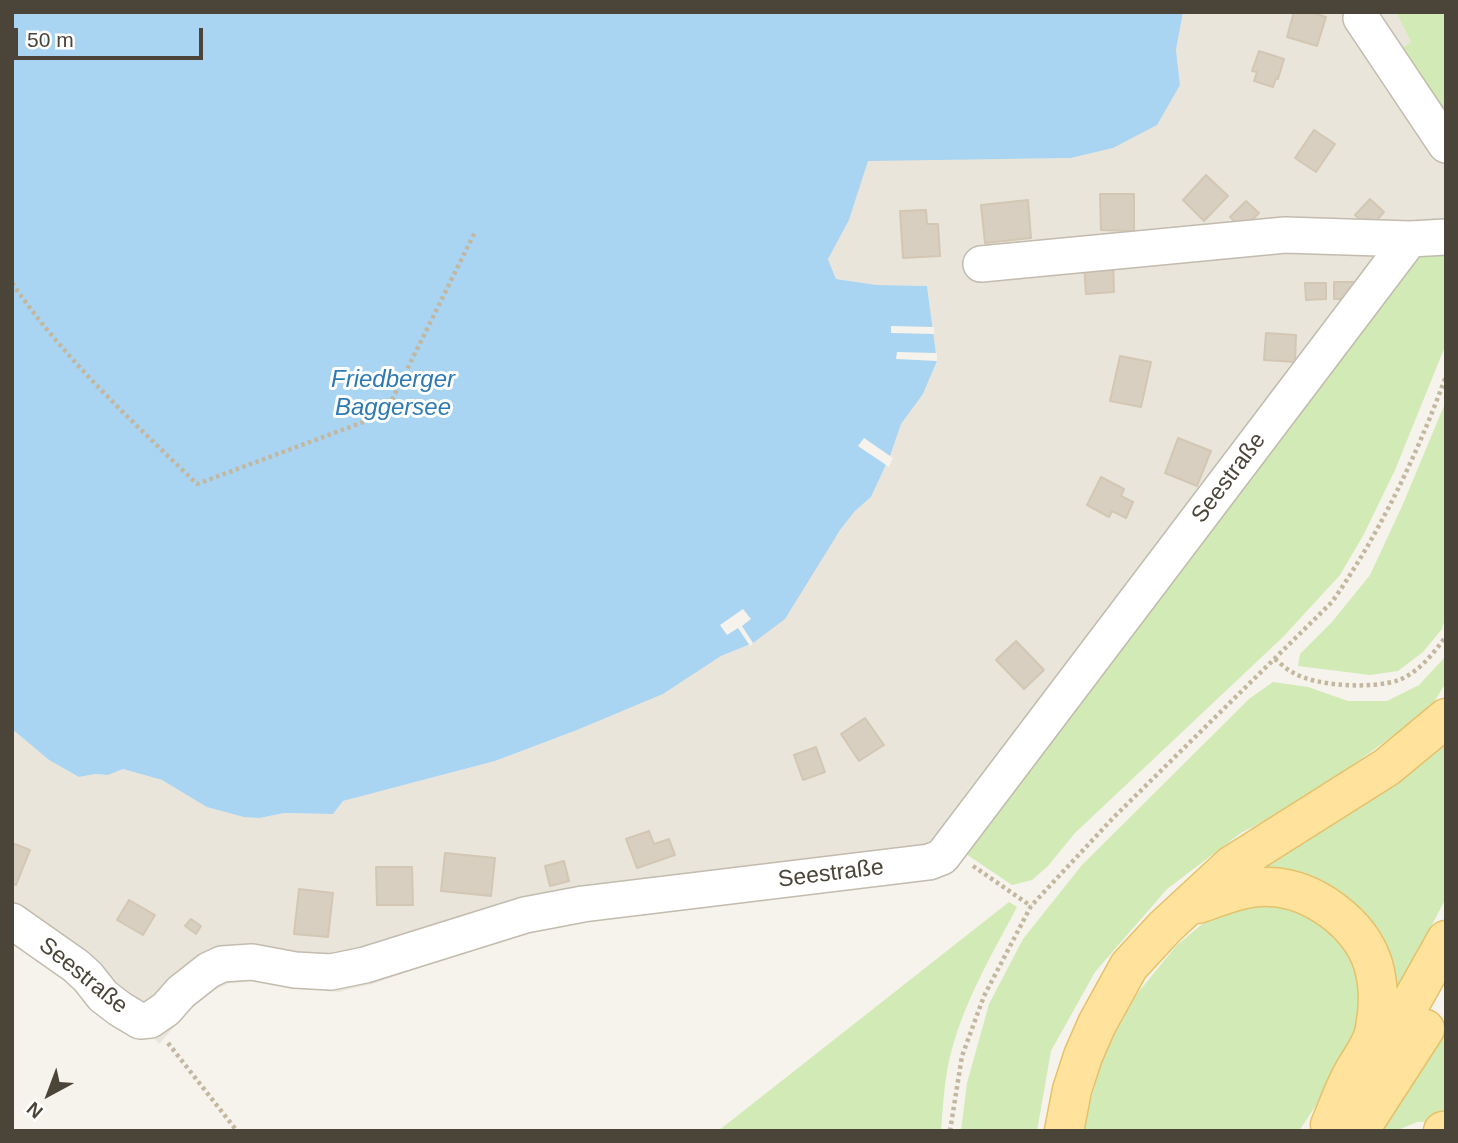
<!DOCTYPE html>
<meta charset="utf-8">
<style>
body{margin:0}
#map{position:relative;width:1458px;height:1143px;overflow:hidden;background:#f6f3ec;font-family:Arial,sans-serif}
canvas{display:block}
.frame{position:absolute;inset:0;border:14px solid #4b4439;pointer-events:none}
.north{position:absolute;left:14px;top:1059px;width:70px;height:70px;-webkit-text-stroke:5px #fff;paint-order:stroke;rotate:221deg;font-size:19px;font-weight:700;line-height:28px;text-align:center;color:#4b4439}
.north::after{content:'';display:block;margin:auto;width:24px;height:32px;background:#4b4439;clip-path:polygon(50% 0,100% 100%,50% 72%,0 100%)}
.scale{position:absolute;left:14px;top:28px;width:189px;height:32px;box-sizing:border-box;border:4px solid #4b4439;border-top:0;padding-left:9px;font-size:21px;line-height:24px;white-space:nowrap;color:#4b4439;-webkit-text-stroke:5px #fff;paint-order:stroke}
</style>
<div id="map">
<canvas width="1458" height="1143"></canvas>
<div class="frame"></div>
<div class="north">N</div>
<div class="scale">50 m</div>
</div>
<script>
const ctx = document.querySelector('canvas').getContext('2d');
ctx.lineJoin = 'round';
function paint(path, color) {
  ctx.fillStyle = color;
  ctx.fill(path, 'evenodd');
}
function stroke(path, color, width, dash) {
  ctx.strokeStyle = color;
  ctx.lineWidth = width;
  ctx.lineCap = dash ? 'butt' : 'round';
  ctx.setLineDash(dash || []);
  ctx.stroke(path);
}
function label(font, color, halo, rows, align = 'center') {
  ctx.font = font + ' Arial,sans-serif';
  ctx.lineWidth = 6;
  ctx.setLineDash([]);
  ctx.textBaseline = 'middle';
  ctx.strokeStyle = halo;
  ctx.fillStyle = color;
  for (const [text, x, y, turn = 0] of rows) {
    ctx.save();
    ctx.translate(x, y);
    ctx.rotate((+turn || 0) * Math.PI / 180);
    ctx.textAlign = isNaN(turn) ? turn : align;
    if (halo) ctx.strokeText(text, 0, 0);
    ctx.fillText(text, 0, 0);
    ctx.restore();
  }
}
paint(new Path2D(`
 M 1183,12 L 1396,12 L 1411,42 L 1396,52 L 1446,130 L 1446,250 L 957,867 L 944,865 L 587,920 L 517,935 L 372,984 L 338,992 L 302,989 L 259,981 L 230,983 L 216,989 L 188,1011 L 159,1044 L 148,1032 L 12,936 L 12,729 L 49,760 L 79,777 L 95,774 L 108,775 L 123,769 L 162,780 L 180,790 L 260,818 L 284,813 L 333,814 L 343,801 L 495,761 L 577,730 L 663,694 L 721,656 L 753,643 L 822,556 L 840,530 L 855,511 L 871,497 L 890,456 L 901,424 L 923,394 L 937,361 L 927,286 L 877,285 L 836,279 L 828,258 L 849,220 L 868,160 L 1071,158 L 1113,148 L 1180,85 L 1176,50 Z`), '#eae5da');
paint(new Path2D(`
 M 1396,12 L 1446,12 L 1446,130 L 1396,52 L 1411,42 Z
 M 1433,250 L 1446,250 L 1446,344 L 1395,470 L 1364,534 L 1340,575 L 1283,637 L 1075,833 L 1048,866 L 1032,880 L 1012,885 L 966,854 L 1414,260 Z
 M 1446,401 L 1446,615 L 1442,629 L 1423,652 L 1398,671 L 1370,675 L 1298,666 L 1300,654 L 1332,622 L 1370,575 L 1403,504 Z
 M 1446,656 L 1446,682 L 1428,713 L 1394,735 L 1306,799 L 1241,833 L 1167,889 L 1095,972 L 1051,1051 L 1037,1131 L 961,1131 L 967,1083 L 989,1004 L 1023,939 L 1082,865 L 1249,699 L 1273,682 L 1308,687 L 1348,701 L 1387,701 L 1419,685 Z
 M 1446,733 L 1446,898 L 1391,1003 L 1367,929 L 1228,878 Z
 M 1009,902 L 1017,907 C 991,956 961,1007 949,1061 C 944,1084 943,1107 941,1131 L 718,1131 Z
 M 1285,903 L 1319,919 L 1349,947 L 1366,995 L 1357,1044 L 1299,1131 L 1082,1131 L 1104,1053 L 1137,994 L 1176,946 L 1220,909 Z
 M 1446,1030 L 1446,1120 L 1417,1122 L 1396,1131 L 1381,1131 Z`), '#d2eab5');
paint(new Path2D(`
 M 12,12 L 1183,12 L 1176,50 L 1180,85 L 1157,125 L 1113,148 L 1071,158 L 868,161 L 849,220 L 828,259 L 836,279 L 877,285 L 927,286 L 937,361 L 923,394 L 901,424 L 890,456 L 871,497 L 855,511 L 840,530 L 785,619 L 753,643 L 721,656 L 663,694 L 577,730 L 495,761 L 343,801 L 333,814 L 284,813 L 260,818 L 244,817 L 207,807 L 162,780 L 123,769 L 108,775 L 95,774 L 79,777 L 49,760 L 12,729 Z`), '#a9d4f2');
paint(new Path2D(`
 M 891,326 L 934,327 L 934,334 L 891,333 Z
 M 897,352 L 937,353 L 937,361 L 896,359 Z
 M 864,438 L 893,458 L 889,467 L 858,446 Z
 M 743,609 L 751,619 L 742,626 L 753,643 L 750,646 L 738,628 L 727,635 L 720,625 Z`), '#f6f3ec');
const building = new Path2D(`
 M 1294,12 L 1310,12 L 1326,17 L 1317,46 L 1287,37 Z
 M 1259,51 L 1284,59 L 1278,79 L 1276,78 L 1273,87 L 1254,81 L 1257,72 L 1252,71 Z
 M 1314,130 L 1335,144 L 1316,172 L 1295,158 Z
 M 1206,175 L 1228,196 L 1204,221 L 1183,200 Z
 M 1100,194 L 1134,194 L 1134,231 L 1101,230 Z
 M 1370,199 L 1384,212 L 1370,228 L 1355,215 Z
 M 1028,200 L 1031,238 L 985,243 L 981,205 Z
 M 1246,201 L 1259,213 L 1243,229 L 1230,217 Z
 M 926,210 L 927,224 L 938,224 L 940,256 L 903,258 L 900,211 Z
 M 1113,262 L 1114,292 L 1086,294 L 1084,264 Z
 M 1334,282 L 1363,282 L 1363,299 L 1334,299 Z
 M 1305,283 L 1326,283 L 1326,299 L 1306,300 Z
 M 1266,333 L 1296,335 L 1295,362 L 1264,360 Z
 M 1120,356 L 1151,362 L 1141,407 L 1110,401 Z
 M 1178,438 L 1211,451 L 1197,486 L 1165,473 Z
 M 1101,477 L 1124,489 L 1121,496 L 1133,502 L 1126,518 L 1112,511 L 1109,517 L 1087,505 Z
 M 1016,641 L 1044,670 L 1024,689 L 996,660 Z
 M 865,718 L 884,745 L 859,761 L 841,734 Z
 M 816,747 L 825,772 L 803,780 L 794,755 Z
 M 649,831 L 654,844 L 669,839 L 675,855 L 637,868 L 626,839 Z
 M 12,843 L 30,850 L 16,885 L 12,883 Z
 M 445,853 L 495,858 L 491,896 L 441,891 Z
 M 564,861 L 569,881 L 550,886 L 545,866 Z
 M 376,867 L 412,867 L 413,905 L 377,905 Z
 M 299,889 L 333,893 L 328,937 L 294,934 Z
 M 129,900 L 155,915 L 143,935 L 117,920 Z
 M 191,919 L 201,926 L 196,934 L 185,926 Z`);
paint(building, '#d8cfc1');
stroke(building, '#d3c7b4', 2);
const minor = new Path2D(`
 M 1361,18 L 1446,145
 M 981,264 L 1285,235 L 1410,239 L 1446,237
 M 12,921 L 76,966 L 88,977 L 103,996 L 120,1009 L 140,1021 L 150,1020 L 166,1009 L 181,992 L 209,970 L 222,964 L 252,962 L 295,970 L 331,972 L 365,965 L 525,915 L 583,904 L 929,862 L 942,857 L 1410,239`);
const major = new Path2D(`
 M 1198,904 C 1221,896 1246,885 1271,887 C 1313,889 1360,923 1373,964 C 1379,984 1379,1007 1375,1028 C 1373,1044 1362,1057 1354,1071 C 1344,1088 1338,1107 1330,1125
 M 1376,1057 L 1405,1013 L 1446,940
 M 1064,1131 L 1072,1090 L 1083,1056 L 1097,1024 L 1129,966 L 1165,927 L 1232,865 L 1387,767 L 1446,718
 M 1359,1131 L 1425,1029
 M 1443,1131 L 1446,1131`);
stroke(minor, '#c2bbae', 38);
stroke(major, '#e6c16a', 41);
stroke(new Path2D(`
 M 12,283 C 64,359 131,420 197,484 L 385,414 L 475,232
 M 1275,659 C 1280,663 1286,669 1292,672 C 1316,687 1373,689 1399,680 C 1419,672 1434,653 1446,636
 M 973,866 L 1031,906
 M 168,1043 L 237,1131
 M 950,1131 L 962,1056 L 984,996 L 1031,906 L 1113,818 L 1332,602 C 1380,533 1417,455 1446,376`), '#c4b79f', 4.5, [3.5, 3.5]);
stroke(minor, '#fff', 35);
stroke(major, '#ffe39c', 38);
label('23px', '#4b4439', '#fff', [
 ["Seestraße",1229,478,-53],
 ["Seestraße",831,874,-7],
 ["Seestraße",83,976,39]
]);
label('italic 24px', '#2e7ab2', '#fff', [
 ["Friedberger",393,380],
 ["Baggersee",393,408]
]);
</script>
